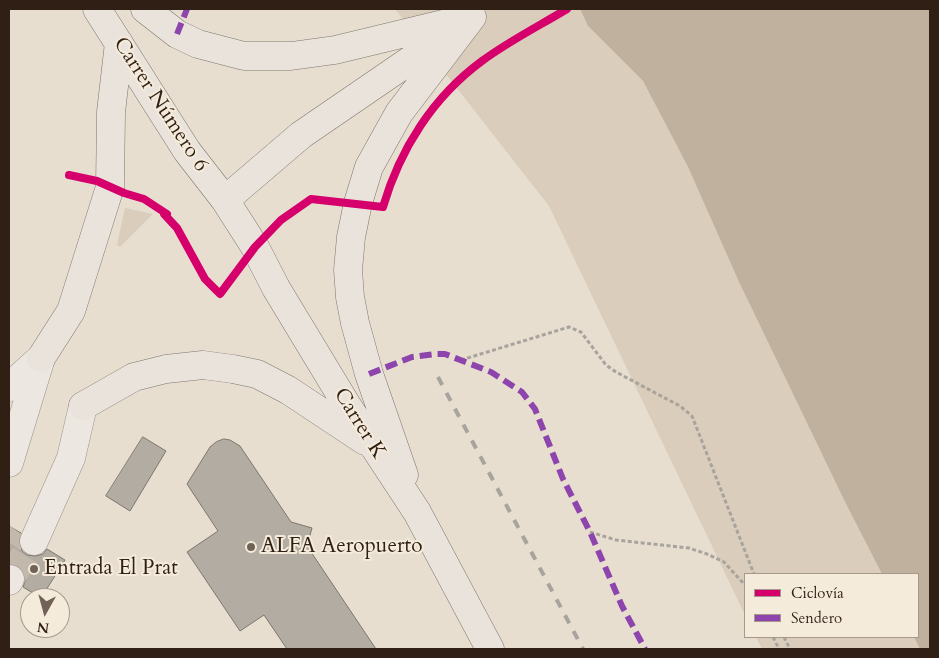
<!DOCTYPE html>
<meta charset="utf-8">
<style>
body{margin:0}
#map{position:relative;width:939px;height:658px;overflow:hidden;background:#e7ded0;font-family:Cardo,serif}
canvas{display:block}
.frame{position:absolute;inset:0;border:10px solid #301f15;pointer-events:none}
.legend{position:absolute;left:744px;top:573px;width:175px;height:65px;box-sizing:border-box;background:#f5ebdb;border:1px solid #a6998c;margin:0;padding:6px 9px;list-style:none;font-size:15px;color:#301f15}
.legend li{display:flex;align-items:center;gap:10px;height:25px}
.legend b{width:25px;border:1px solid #a6998c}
.north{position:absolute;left:20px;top:588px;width:50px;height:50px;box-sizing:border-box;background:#f5ebdb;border:1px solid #a6998c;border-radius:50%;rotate:187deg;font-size:14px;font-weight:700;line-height:20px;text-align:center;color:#301f15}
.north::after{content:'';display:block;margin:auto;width:18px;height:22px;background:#706256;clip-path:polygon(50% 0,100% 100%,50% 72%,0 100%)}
</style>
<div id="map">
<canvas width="939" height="658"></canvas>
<div class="frame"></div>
<ul class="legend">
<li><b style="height:6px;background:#d6006c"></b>Ciclovía</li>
<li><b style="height:6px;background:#8e44ad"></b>Sendero</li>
</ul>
<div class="north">N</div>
</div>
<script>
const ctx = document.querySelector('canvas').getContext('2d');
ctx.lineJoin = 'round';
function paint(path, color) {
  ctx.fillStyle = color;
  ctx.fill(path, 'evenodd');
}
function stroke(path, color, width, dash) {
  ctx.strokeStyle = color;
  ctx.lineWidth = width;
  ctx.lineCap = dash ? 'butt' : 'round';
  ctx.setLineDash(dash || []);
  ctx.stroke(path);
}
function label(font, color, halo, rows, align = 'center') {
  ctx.font = font + ' Cardo,serif';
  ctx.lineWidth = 4;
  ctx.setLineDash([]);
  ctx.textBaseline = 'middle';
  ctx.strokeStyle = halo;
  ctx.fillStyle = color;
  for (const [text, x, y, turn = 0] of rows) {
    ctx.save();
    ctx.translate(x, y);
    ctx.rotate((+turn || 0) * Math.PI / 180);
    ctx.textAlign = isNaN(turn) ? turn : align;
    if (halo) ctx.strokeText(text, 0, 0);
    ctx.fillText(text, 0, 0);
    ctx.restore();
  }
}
paint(new Path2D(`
 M 395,9 L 580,9 L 588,26 L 643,81 L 688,167 L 739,282 L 846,504 L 882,574 L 745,574 L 745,615 L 549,206 Z
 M 125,208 L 153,214 L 120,247 L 117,245 Z
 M 756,637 L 914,637 L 920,649 L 762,649 Z`), '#dacdbb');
paint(new Path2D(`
 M 580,9 L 930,9 L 930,649 L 920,649 L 914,637 L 918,637 L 918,574 L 882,574 L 846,504 L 739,282 L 688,167 L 643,81 L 588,26 Z`), '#c0b19f');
const building = new Path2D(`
 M 143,437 L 166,451 L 130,511 L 106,496 Z
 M 224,439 L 230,440 L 240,446 L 291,522 L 312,528 L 307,546 L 376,649 L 287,649 L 264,615 L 240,631 L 187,552 L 218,531 L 187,484 L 210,447 L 216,442 Z
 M 9,526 L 21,533 L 19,543 L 22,551 L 27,555 L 36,556 L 43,554 L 47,549 L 65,560 L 41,598 L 23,587 L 26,579 L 23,570 L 17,565 L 9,563 Z`);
paint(building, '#b3aca2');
stroke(building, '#7d766e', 1);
stroke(new Path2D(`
 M 9,542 L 17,531
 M 10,579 L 34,541`), '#c2b8ab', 28, [28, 14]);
const minor = new Path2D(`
 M 9,387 L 40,359
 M 9,463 L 41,358
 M 34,541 L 71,458 L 83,406
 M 9,581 L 10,579`);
const major = new Path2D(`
 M 97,9 L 187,151 L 225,200 L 255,247 L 276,288 L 348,407 L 417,512 L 490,649
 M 145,9 L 177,34 L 198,44 L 244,56 L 291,56 L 335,50 L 472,17
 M 225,200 L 301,135 L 450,33
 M 41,358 L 71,311 L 110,187 L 111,112 L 119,43
 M 83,406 L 134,377 L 166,369 L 203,365 L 233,369 L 257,374 L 288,390 L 365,441
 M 404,475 L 369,374 L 355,323 L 350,297 L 348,270 L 351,237 L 358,203 L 369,167 L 399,113 L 472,17`);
stroke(minor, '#979087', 29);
stroke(major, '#7d766e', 29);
stroke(new Path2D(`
 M 281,220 L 311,199 L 328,200
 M 461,360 L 569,327 L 581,332 L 606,365 L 616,372 L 680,406 L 692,416 L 754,574
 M 590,532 L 616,540 L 689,548 L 707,554 L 724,562 L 745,585
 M 773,637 L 779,649
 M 784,637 L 790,649`), '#a9a39d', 3, [4, 2.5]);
stroke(minor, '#ece7e0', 28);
stroke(major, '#e9e3db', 28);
stroke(new Path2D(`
 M 438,377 L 583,649`), '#a9a39d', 4, [9, 9]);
stroke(new Path2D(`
 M 177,34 L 187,9
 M 369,374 L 412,357 L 436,354 L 445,354 L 491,372 L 522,392 L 535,409 L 563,479 L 590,532 L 622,606 L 645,649`), '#8e44ad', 6, [12, 6]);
stroke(new Path2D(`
 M 69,175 L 97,181 L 124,193 L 144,199 L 167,214 L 164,214 L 177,228 L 205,279 L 220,294 L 255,247 L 281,220 L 311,199 L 383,207 C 400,149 433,97 482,61 C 509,41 539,26 567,9`), '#d6006c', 8);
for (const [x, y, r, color] of [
 [251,547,5,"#706256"],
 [34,569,5,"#706256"]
]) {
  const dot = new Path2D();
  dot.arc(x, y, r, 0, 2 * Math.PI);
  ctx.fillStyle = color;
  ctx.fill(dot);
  stroke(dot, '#f5ebdb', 2);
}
label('21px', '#301f15', '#f5ebdb', [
 ["Carrer Número 6",160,105,57],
 ["Carrer K",359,424,58]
]);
label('21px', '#301f15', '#f5ebdb', [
 ["ALFA Aeropuerto",261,547],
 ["Entrada El Prat",44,569]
], 'left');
</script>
